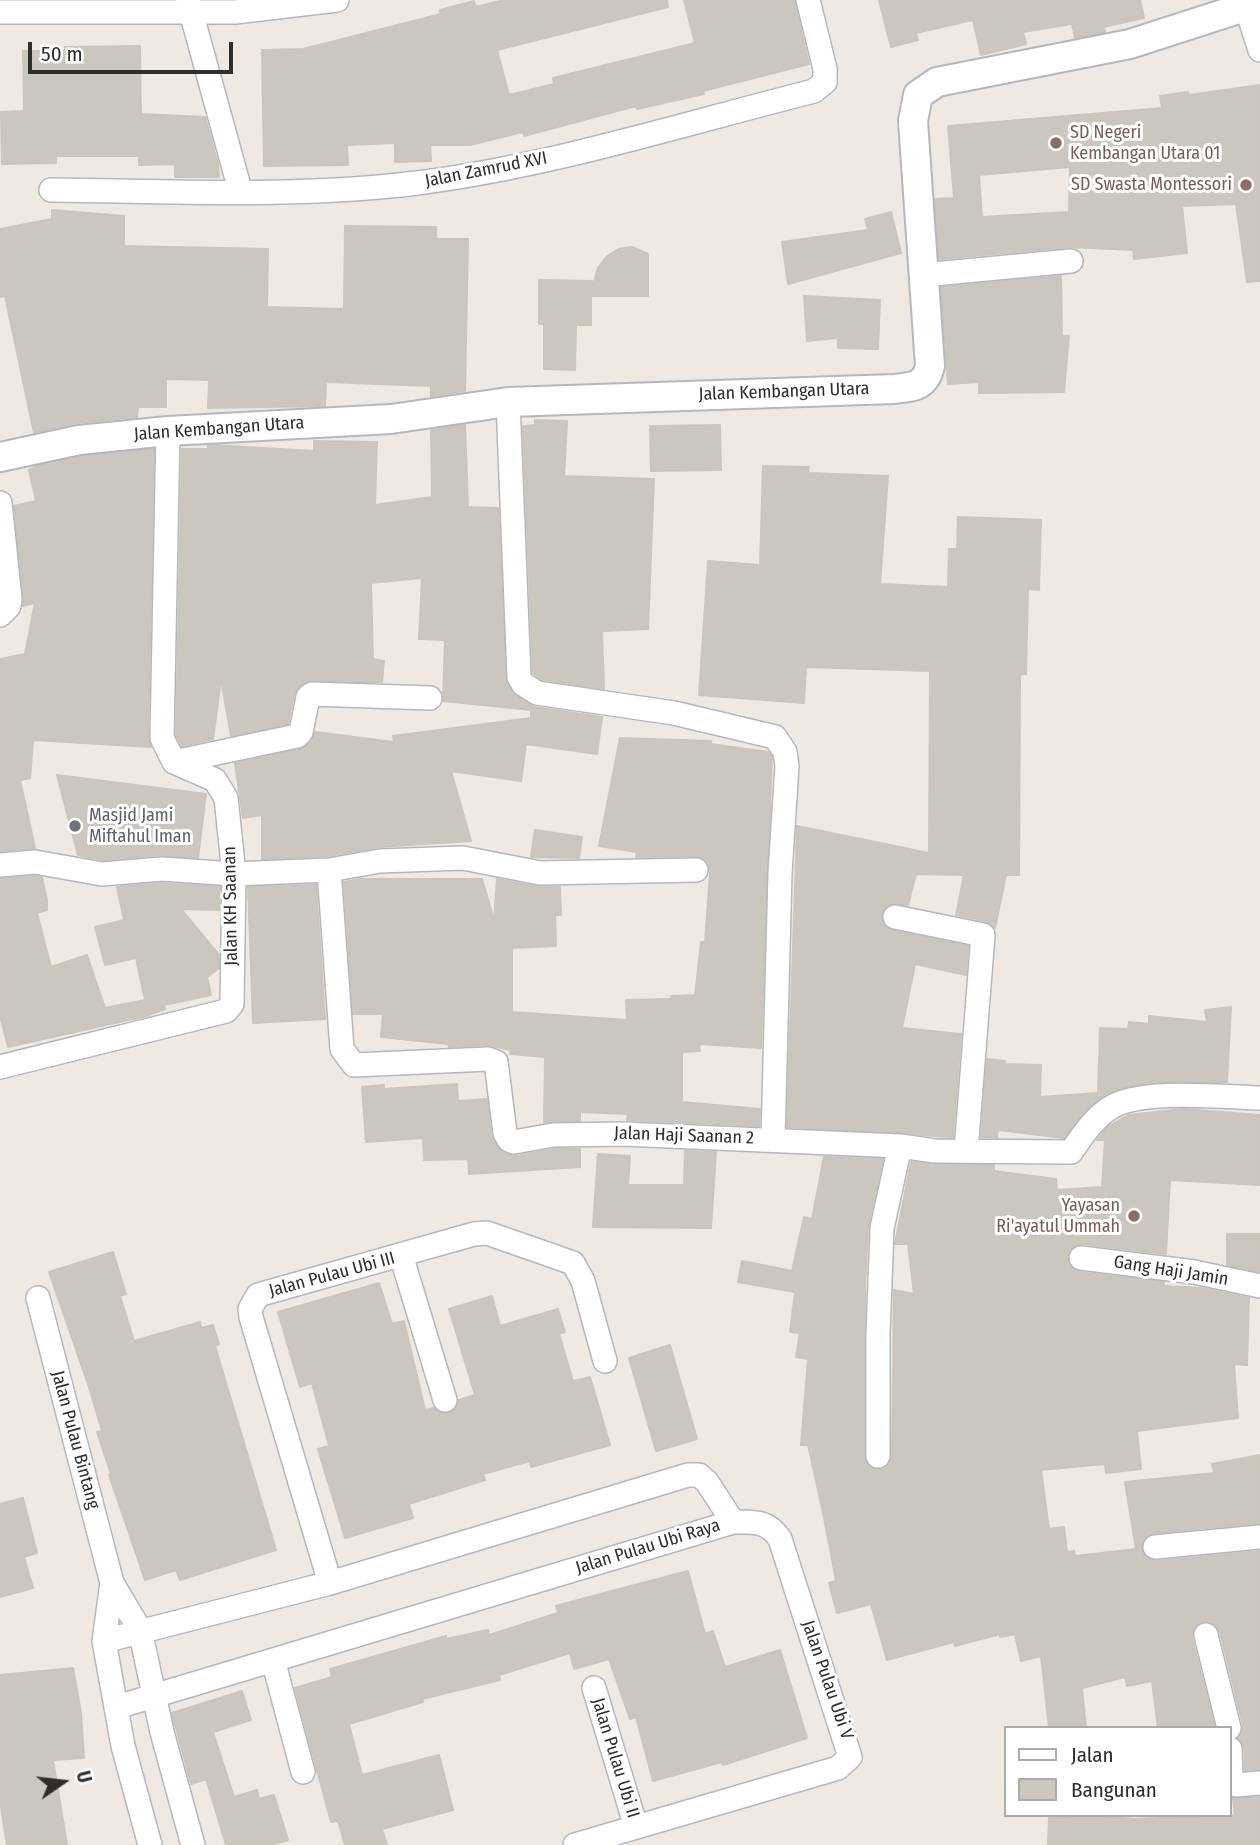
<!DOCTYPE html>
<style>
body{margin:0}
#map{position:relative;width:1260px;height:1845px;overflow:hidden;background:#efe9e1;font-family:"Fira Sans Condensed",sans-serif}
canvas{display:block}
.legend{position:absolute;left:1004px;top:1726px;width:228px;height:91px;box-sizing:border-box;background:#fff;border:2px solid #ababab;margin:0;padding:9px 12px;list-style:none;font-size:21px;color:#2e2e2e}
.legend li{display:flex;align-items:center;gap:14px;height:35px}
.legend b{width:35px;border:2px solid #ababab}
.north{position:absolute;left:28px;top:1747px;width:70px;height:70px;-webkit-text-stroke:5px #fff;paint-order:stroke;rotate:76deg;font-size:19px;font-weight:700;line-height:28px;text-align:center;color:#2e2e2e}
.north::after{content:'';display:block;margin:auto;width:24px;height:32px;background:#2e2e2e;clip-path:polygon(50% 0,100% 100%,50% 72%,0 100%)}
.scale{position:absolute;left:28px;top:42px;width:205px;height:32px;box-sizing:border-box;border:4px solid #2e2e2e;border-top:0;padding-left:9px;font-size:21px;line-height:24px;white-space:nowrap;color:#2e2e2e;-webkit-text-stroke:5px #fff;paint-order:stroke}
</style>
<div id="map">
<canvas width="1260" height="1845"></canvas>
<ul class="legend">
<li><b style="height:9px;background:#fff"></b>Jalan</li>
<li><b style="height:19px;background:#cbc7bf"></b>Bangunan</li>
</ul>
<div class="north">U</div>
<div class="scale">50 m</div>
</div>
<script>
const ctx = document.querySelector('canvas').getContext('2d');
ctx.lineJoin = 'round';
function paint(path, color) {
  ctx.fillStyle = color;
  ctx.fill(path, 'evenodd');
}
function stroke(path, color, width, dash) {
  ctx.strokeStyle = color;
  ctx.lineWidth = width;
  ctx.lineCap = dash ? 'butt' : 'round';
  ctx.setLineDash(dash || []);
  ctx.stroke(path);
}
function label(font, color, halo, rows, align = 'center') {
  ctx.font = font + ' "Fira Sans Condensed",sans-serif';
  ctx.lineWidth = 6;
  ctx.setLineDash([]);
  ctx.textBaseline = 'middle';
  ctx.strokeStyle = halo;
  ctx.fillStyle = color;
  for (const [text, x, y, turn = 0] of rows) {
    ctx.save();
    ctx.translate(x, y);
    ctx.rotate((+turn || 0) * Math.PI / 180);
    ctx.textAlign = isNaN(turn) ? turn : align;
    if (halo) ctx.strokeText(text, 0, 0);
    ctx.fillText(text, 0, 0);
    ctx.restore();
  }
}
const building = new Path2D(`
 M 504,0 L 667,0 L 668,7 L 497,50 L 509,95 L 554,84 L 553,78 L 695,43 L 684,0 L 794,0 L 809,64 L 703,91 L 704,94 L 637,109 L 636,106 L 524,136 L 523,132 L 470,145 L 430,145 L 431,161 L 395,162 L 395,143 L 347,145 L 348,165 L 264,166 L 262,50 L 303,49 L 441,14 L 440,10 L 474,1 L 476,7 Z
 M 879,0 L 1140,0 L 1144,18 L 1104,27 L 1105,32 L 1075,38 L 1072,24 L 1023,32 L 1026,44 L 981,55 L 973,20 L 916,33 L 918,40 L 891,47 Z
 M 140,46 L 141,114 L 205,117 L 218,164 L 219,177 L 175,177 L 175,164 L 139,165 L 139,156 L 56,156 L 56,163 L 2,164 L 1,112 L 24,111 L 23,51 L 65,51 L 65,47 Z
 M 1260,85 L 1260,281 L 1247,282 L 1236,204 L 1182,206 L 1187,253 L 1134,259 L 1133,250 L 1070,247 L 939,259 L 935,199 L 954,198 L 948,126 L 1162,108 L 1160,96 L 1188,92 L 1189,95 ZM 1070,167 L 1069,212 L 982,217 L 979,175 Z
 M 52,210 L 124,216 L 124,246 L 268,249 L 267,307 L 344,309 L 345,226 L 436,227 L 436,239 L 468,239 L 465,391 L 431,396 L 431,386 L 326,382 L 325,406 L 208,408 L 209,380 L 166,379 L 166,407 L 138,407 L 137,417 L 77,423 L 34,433 L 5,296 L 0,297 L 0,229 L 52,219 Z
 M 891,212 L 901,253 L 788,284 L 782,242 L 868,230 L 865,219 Z
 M 632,247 L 648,254 L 648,296 L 591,296 L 591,325 L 576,325 L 575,370 L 544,369 L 544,324 L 539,324 L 539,280 L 592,281 L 591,292 L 598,268 L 606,257 L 618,249 Z
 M 1061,276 L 1062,336 L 1069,336 L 1064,392 L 979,393 L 979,382 L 948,384 L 941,287 Z
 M 804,296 L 880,300 L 878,349 L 838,348 L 838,338 L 807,341 Z
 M 535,420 L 567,421 L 564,476 L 654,479 L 648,629 L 602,631 L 604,689 L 542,680 L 533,673 L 523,426 L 535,425 Z
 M 465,425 L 468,507 L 498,508 L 507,683 L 515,695 L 534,707 L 602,717 L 597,754 L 526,744 L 521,781 L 451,771 L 471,841 L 379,847 L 327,856 L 262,859 L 262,815 L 243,818 L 235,763 L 301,749 L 311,742 L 315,732 L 394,742 L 393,736 L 531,718 L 531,710 L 443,701 L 445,640 L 419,639 L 422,578 L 371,583 L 373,659 L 384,661 L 382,682 L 304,682 L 294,694 L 288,724 L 231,736 L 221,679 L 213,739 L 182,746 L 176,735 L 182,449 L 208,449 L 208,445 L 212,445 L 314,451 L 314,441 L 377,442 L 375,505 L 432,497 L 431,430 Z
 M 720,425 L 721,470 L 651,471 L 650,426 Z
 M 154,449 L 148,738 L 151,747 L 33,740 L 30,778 L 20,780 L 35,848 L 0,851 L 0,659 L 25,654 L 35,603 L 23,606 L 14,506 L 36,501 L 29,470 L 40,465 L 82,456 Z
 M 763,466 L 809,467 L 808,473 L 888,476 L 880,584 L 948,587 L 949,549 L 957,549 L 958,517 L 1041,520 L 1039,590 L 1028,589 L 1026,674 L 1020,674 L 1019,875 L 1006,875 L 995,928 L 986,921 L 956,915 L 964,875 L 916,874 L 908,905 L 890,904 L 881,915 L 885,927 L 892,930 L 968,946 L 966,975 L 915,964 L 902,1028 L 961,1034 L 953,1137 L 787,1127 L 797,826 L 929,853 L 930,671 L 806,667 L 804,703 L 699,695 L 708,561 L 760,565 Z
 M 620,738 L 711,741 L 711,744 L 768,752 L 772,757 L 761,1048 L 699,1044 L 700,1051 L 682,1052 L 682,1102 L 760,1109 L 759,1126 L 627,1120 L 628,1114 L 580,1112 L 580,1121 L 544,1122 L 545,1057 L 510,1054 L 511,1050 L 488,1045 L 449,1047 L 448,1044 L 381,1037 L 383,1014 L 353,1014 L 344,882 L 361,879 L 482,879 L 494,920 L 497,879 L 538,887 L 560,887 L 561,915 L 555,915 L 556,946 L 512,948 L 512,1012 L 627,1020 L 626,1000 L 671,999 L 671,996 L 695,995 L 701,942 L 705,942 L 710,873 L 708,862 L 696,856 L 636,857 L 637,852 L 599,846 Z
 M 57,775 L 206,794 L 198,858 L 161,855 L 103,860 L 78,855 Z
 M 535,830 L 582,837 L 579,858 L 531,857 Z
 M 34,876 L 42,877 L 47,901 L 47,910 L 37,913 L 51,967 L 87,955 L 105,1008 L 145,1000 L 136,958 L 105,965 L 95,927 L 124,920 L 117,887 L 162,883 L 220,887 L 219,910 L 181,909 L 219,955 L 219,968 L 207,977 L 211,995 L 164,1005 L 165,1009 L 146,1016 L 8,1047 L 0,1015 L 0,879 Z
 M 316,885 L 325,1019 L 253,1023 L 248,887 Z
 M 1231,1007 L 1227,1082 L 1160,1082 L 1120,1088 L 1089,1107 L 1064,1138 L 998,1130 L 997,1137 L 981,1137 L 987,1059 L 1005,1061 L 1004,1064 L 1041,1065 L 1040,1097 L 1098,1093 L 1100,1028 L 1128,1029 L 1129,1022 L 1149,1024 L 1149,1016 L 1207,1022 L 1205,1010 Z
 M 457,1084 L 458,1101 L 487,1099 L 491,1135 L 503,1153 L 516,1156 L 554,1149 L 580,1149 L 580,1167 L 469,1174 L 468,1159 L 424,1160 L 423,1138 L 366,1142 L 362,1087 L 384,1085 L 384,1089 Z
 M 1183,1109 L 1260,1115 L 1260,1185 L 1170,1180 L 1166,1254 L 1082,1244 L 1069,1250 L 1068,1263 L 1079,1272 L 1164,1282 L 1164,1286 L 1201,1288 L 1249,1298 L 1247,1365 L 1234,1364 L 1238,1418 L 1137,1431 L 1141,1469 L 1106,1473 L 1105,1464 L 1041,1470 L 1049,1529 L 1064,1527 L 1067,1552 L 1074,1551 L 1075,1556 L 1136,1549 L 1125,1482 L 1214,1473 L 1212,1464 L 1260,1455 L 1260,1523 L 1154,1533 L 1146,1536 L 1141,1548 L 1144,1556 L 1156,1561 L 1260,1551 L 1260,1769 L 1245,1770 L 1244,1748 L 1238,1738 L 1243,1725 L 1220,1632 L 1209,1621 L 1197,1625 L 1192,1638 L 1215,1728 L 1158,1728 L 1152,1681 L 1127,1686 L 1125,1677 L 1082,1688 L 1086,1728 L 1049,1728 L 1041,1656 L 1021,1661 L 1015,1634 L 1000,1637 L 1000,1634 L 955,1646 L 954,1642 L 887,1660 L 871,1604 L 837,1613 L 829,1583 L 836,1581 L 824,1517 L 808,1445 L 801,1445 L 808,1359 L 796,1357 L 800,1333 L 790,1332 L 795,1292 L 738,1282 L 742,1261 L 792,1271 L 804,1217 L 812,1219 L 824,1157 L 883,1159 L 868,1227 L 865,1285 L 864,1456 L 870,1468 L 884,1468 L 892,1456 L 894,1290 L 914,1294 L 908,1244 L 895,1244 L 911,1162 L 994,1165 L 994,1171 L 1056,1179 L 1057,1190 L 1102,1187 L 1105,1140 L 1097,1140 L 1108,1127 L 1128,1115 Z
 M 685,1151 L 716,1152 L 711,1228 L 593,1227 L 598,1154 L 630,1156 L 628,1185 L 684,1185 Z
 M 1227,1234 L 1260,1234 L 1260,1272 L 1227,1265 Z
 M 113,1252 L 126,1294 L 120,1296 L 134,1341 L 200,1322 L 201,1328 L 213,1325 L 219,1344 L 215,1346 L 276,1550 L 180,1580 L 176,1570 L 145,1580 L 109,1475 L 111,1474 L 97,1432 L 102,1431 L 89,1387 L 49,1272 Z
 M 379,1283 L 392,1324 L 404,1321 L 425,1410 L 434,1408 L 443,1414 L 455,1410 L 459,1400 L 475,1395 L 449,1309 L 492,1296 L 500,1326 L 558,1309 L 565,1332 L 559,1334 L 573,1381 L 590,1377 L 610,1445 L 531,1467 L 530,1461 L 483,1474 L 485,1480 L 409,1504 L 413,1518 L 345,1538 L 318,1449 L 329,1446 L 312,1383 L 300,1387 L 278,1312 Z
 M 670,1345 L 697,1439 L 656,1451 L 629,1358 Z
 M 23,1498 L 37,1553 L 24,1557 L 33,1588 L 0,1597 L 0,1504 Z
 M 688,1571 L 705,1634 L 713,1631 L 725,1667 L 780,1650 L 807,1738 L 723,1765 L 722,1762 L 653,1781 L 636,1717 L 630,1719 L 609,1659 L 574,1669 L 570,1653 L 499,1675 L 500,1680 L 422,1699 L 423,1702 L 349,1724 L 362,1775 L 439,1755 L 453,1810 L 382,1829 L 387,1845 L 345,1845 L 338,1821 L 331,1822 L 295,1688 L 332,1677 L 330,1669 L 446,1636 L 446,1639 L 488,1630 L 489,1635 L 558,1613 L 556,1606 L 574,1601 Z
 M 73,1668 L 81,1713 L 84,1758 L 53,1760 L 67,1845 L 7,1845 L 0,1801 L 0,1675 Z
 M 242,1691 L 251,1720 L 213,1732 L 234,1797 L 257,1790 L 259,1799 L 274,1795 L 288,1840 L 271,1845 L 226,1845 L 206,1779 L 191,1784 L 172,1713 Z
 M 1260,1797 L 1260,1845 L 1048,1845 L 1049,1818 L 1091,1815 L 1134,1819 L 1235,1815 L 1233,1798 Z`);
paint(building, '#cbc7bf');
stroke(building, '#cbc5ba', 2);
const minor = new Path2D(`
 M 188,1 L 240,190
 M 1246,7 L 1260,50
 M 0,12 L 235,12 L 337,0
 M 51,190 C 172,191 296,198 417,183 C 551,166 683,124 814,91 L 825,82 L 825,69 L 808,0
 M 923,275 L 1071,261
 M 508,402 L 519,677 L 523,684 L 537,693 L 674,713 L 775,737 L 785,752 L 787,766 L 780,873 L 773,1139
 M 0,503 L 10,599 L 9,606 L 0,615
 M 174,762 L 297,736 L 301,732 L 308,697 L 312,694 L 430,698
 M 0,865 L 35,862 L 102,874 L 162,869 L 234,874 L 329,870 L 380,861 L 463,858 L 540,873 L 696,870
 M 329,870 L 342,1049 L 354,1065 L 488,1059 L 496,1062 L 505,1133 L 509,1140 L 514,1142 L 553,1135 L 623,1134 L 900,1146 L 935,1151 L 1071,1152 C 1083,1135 1093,1119 1110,1108 C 1139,1088 1225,1097 1260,1098
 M 895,917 L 983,935 L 966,1151
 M 0,1067 L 226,1011 L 232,1004 L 234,874 L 226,798 L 215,780 L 174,762 L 162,738 L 168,431
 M 401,1255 L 445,1400
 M 1081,1258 L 1194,1272 L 1260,1286
 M 38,1298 L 112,1583 L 140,1630 L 162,1732 L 193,1845
 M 878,1456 L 878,1335 L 882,1228 L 900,1146
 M 1155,1547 L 1260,1537
 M 112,1583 L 104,1641 L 123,1746 L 150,1845
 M 330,1583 L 251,1317 L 250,1309 L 258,1295 L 474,1234 L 487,1233 L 573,1263 L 583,1281 L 605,1361
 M 1206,1635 L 1229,1728
 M 104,1641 L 330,1583 L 688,1475 L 699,1475 L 707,1482 L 733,1522
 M 273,1660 L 303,1772
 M 594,1688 L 636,1827
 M 117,1707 L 733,1522 C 754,1522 767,1520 780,1539 L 850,1757 L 838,1768 L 575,1845
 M 1230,1749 L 1231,1777 L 1237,1785 L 1260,1783`);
const tertiary = new Path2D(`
 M 0,457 L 79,440 L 168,431 L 391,419 L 508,402 L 894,389 C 913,387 925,387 930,366 L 913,121 L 918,95 L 937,82 L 1130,44 L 1260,2`);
stroke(minor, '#b4b7c1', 26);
stroke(tertiary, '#b4b7c1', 32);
stroke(minor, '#fff', 23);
stroke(tertiary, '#fff', 28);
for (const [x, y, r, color] of [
 [1056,143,7,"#8d6e63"],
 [1246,185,7,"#8d6e63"],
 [75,826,7,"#6b7280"],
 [1134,1216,7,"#8d6e63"]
]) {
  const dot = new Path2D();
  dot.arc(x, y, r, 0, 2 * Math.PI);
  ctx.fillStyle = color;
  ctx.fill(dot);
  stroke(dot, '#fff', 2.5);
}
label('18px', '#785e54', '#fff', [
 ["SD Negeri",1070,133,"left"],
 ["Kembangan Utara 01",1070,154,"left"],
 ["SD Swasta Montessori",1232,185],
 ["Yayasan",1120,1206],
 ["Ri'ayatul Ummah",1120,1227]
], 'right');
label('18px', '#2e2e2e', '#fff', [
 ["Jalan Zamrud XVI",486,170,-11],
 ["Jalan Kembangan Utara",784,392,-2],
 ["Jalan Kembangan Utara",219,429,-4],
 ["Jalan KH Saanan",231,906,-91],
 ["Jalan Haji Saanan 2",684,1136,2],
 ["Gang Haji Jamin",1171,1271,9],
 ["Jalan Pulau Ubi III",332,1275,-15],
 ["Jalan Pulau Bintang",75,1440,75],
 ["Jalan Pulau Ubi Raya",648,1547,-17],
 ["Jalan Pulau Ubi V",827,1680,71],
 ["Jalan Pulau Ubi II",615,1758,73]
]);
label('18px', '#5b616d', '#fff', [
 ["Masjid Jami",89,816],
 ["Miftahul Iman",89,837]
], 'left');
</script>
